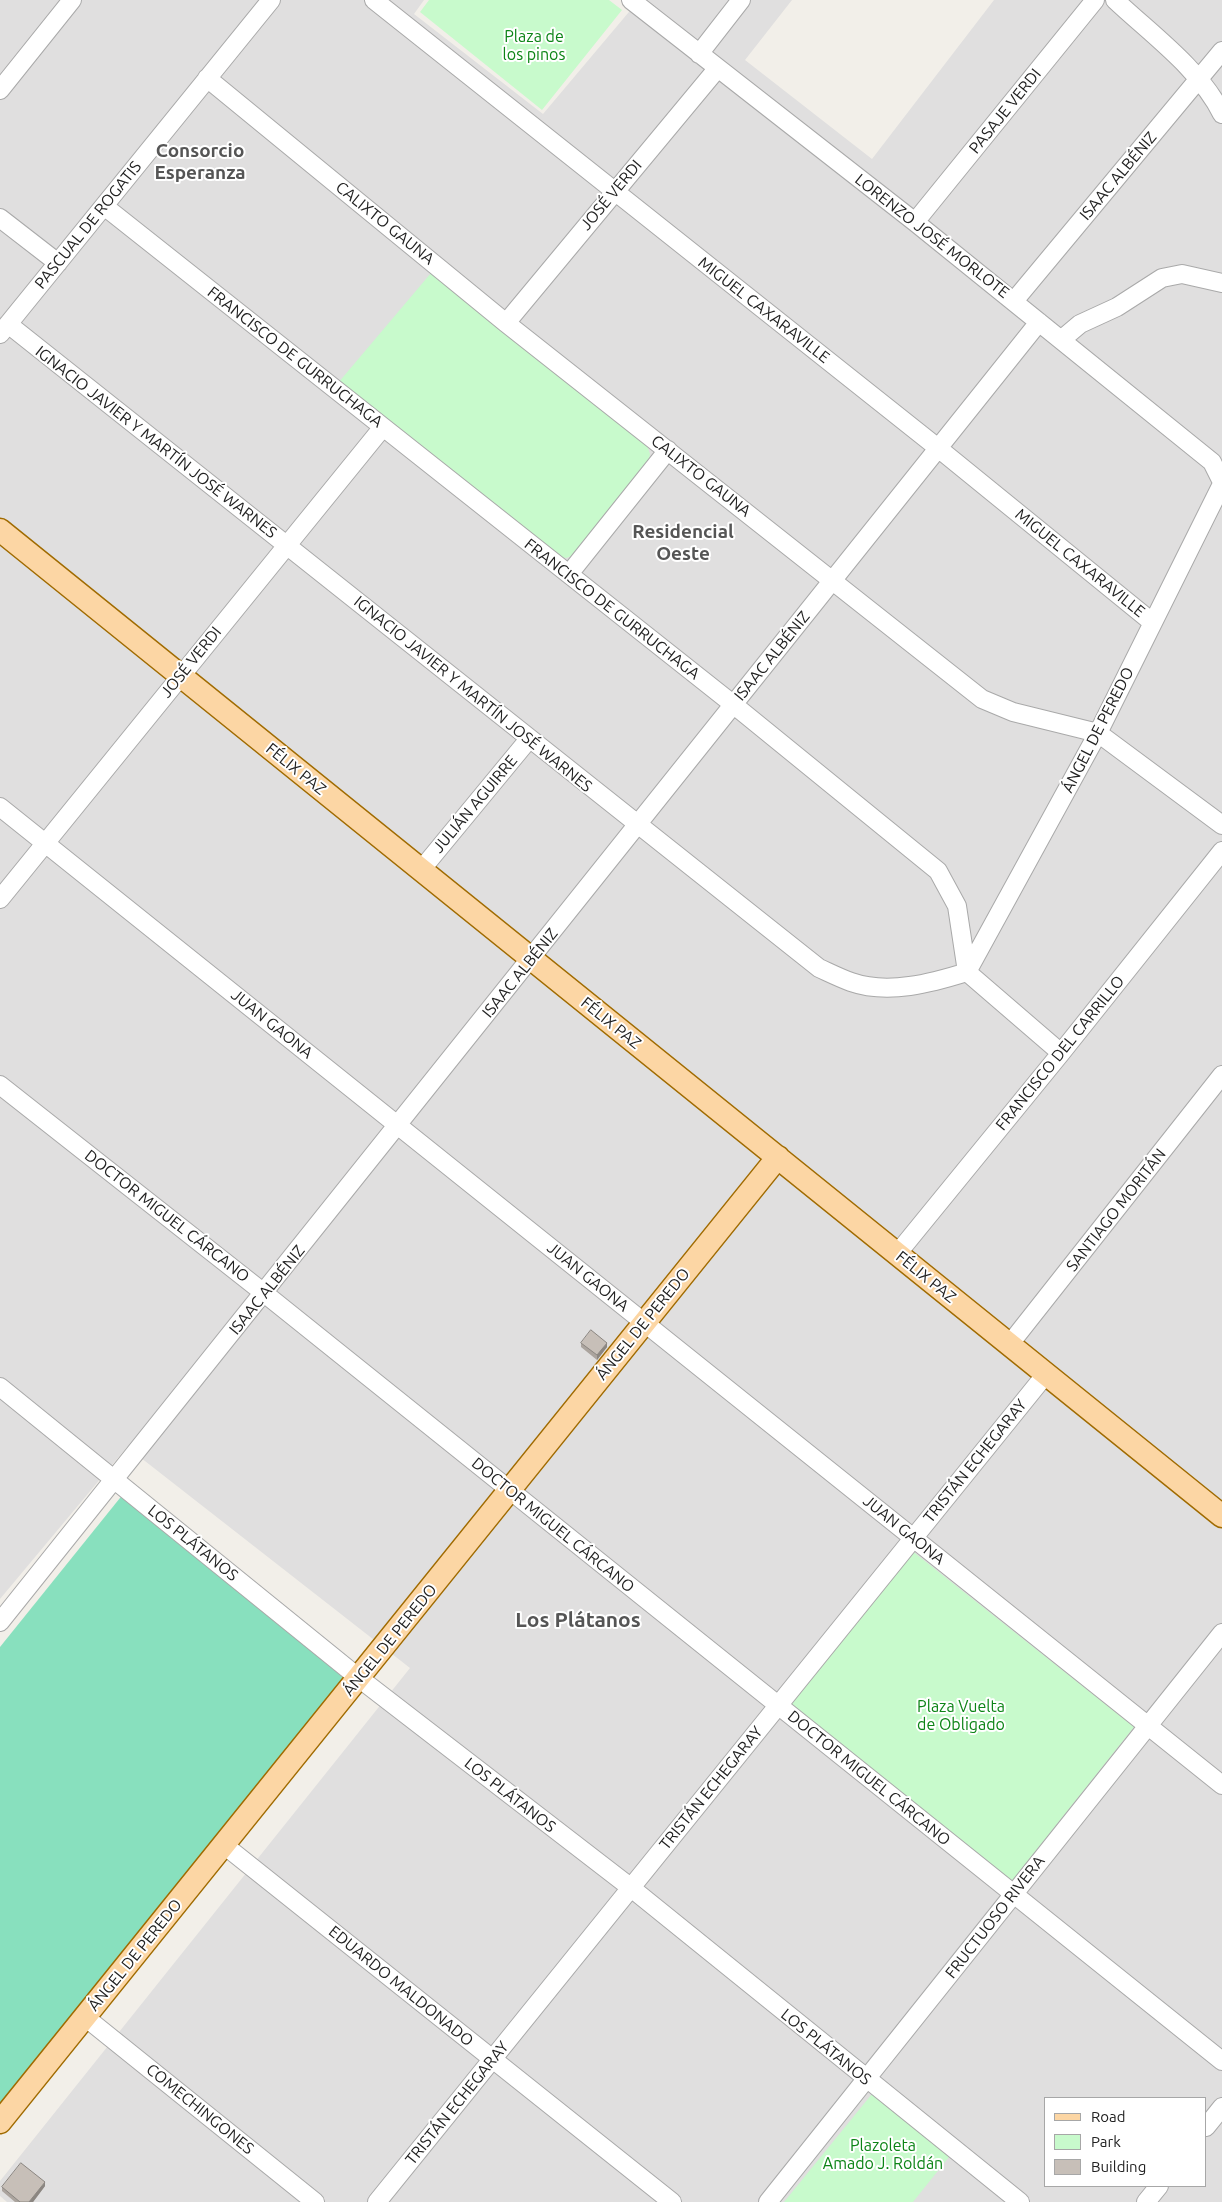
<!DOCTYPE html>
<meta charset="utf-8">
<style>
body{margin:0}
#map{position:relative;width:1222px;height:2202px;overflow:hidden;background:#f2efe9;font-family:Ubuntu,sans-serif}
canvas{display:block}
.legend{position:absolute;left:1044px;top:2097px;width:162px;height:90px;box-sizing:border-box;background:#fff;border:1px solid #a7a7a7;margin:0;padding:6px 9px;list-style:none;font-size:15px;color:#222}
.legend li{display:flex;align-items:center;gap:10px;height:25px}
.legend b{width:25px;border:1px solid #a7a7a7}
</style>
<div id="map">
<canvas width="1222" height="2202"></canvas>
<ul class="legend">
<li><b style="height:6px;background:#fcd6a4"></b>Road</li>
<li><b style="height:14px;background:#c8facc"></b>Park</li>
<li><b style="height:14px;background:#c7bfb8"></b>Building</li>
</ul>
</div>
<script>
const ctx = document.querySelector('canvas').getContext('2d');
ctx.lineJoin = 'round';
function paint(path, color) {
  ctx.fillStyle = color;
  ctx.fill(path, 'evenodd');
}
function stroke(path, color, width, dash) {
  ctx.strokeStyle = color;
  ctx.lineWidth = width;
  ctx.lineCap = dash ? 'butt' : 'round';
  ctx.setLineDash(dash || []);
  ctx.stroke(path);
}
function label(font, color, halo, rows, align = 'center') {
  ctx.font = font + ' Ubuntu,sans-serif';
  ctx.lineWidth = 4;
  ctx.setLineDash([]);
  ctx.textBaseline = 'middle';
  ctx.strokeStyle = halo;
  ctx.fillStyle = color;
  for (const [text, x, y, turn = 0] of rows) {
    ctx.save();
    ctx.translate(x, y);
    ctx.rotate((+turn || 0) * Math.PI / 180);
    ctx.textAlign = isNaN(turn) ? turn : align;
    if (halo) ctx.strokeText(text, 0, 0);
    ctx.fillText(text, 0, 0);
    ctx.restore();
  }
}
paint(new Path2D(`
 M 0,0 L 424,0 L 414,14 L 543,114 L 639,0 L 792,0 L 745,60 L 872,159 L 994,0 L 1222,0 L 1222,2202 L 7,2202 L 0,2196 L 0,2181 L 410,1668 L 127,1447 L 0,1599 ZM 1046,2098 L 1206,2098 L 1206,2186 L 1046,2186 Z`), '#e0dfdf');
paint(new Path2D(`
 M 429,0 L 609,0 L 622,10 L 542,110 L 420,12 Z
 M 431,273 L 647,445 L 650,454 L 648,465 L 572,556 L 566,558 L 552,555 L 338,383 Z
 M 911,1550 L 1134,1727 L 1011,1882 L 789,1705 Z
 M 876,2089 L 953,2152 L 913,2202 L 784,2202 Z`), '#c8facc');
paint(new Path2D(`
 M 124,1493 L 349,1676 L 0,2109 L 0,1647 Z`), '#88e0be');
const minor = new Path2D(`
 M 374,0 L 938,448 L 1152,622
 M 631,0 L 915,222 L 1212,462 L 1222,482
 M 1115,0 C 1151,34 1200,69 1222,114
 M 699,54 L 741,0
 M 207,78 L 506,323 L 982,699 L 1013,712 L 1098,733 L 1222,825
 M 0,90 L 72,0
 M 104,206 L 734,705 L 938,871 L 957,906 L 967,972 L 1061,1053
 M 0,218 L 58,263
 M 915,222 L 1095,0
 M 1014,301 L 1222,51
 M 506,323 L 717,69
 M 8,324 L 819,968 C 830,973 840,978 851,982 C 888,995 932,983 967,972
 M 0,334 L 271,0
 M 1061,340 L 1080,324 L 1117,307 L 1162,278 L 1182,274 L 1222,283
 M 569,574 L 668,450
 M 0,807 L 1222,1785
 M 421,870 L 529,739
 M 0,899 L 383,427
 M 967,972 L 1098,733 L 1222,484
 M 0,1085 L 264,1293 L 1222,2061
 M 897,1254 L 1061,1053 L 1222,851
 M 1009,1345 L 1222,1075
 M 0,1387 L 359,1678 L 630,1887 L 1020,2202
 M 0,1622 L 1039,322
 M 224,1845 L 672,2202
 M 85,2017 L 315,2202
 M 1206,2127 L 1222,2107
 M 377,2202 L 1046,1374
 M 768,2202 L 1222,1633
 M 1146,2202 L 1159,2186`);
const major = new Path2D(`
 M 0,530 L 1222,1516
 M 0,2122 L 778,1157`);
stroke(minor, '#a9a9a9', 20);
stroke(major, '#a06b00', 25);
stroke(minor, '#fff', 18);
stroke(major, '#fcd6a4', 22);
paint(new Path2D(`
 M 581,1343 L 607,1347 L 597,1360 L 581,1347 Z
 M 45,2186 L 33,2202 L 15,2202 L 2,2191 L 2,2187 Z`), '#aba49e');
paint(new Path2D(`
 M 607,1343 L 607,1347 L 597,1360 L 597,1355 Z
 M 45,2182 L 45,2186 L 33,2202 L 29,2202 Z`), '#8b8681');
const building = new Path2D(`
 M 591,1330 L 607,1343 L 597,1355 L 581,1343 Z
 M 21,2163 L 45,2182 L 29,2202 L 20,2202 L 2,2187 Z`);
paint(building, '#c7bfb8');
stroke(building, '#8b8681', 1);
label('16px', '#0c8416', '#fff', [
 ["Plaza de",534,37],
 ["los pinos",534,55],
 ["Plaza Vuelta",961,1707],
 ["de Obligado",961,1725],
 ["Plazoleta",883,2146],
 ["Amado J. Roldán",883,2164]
]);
label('16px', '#222', '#fff', [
 ["PASAJE VERDI",1005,111,-51],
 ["ISAAC ALBÉNIZ",1118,176,-50],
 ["JOSÉ VERDI",611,195,-50],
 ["CALIXTO GAUNA",385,223,39],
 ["PASCUAL DE ROGATIS",88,225,-51],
 ["LORENZO JOSÉ MORLOTE",932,236,38],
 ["MIGUEL CAXARAVILLE",764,310,38],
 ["FRANCISCO DE GURRUCHAGA",295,357,38],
 ["IGNACIO JAVIER Y MARTÍN JOSÉ WARNES",156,442,38],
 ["CALIXTO GAUNA",701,476,38],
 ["MIGUEL CAXARAVILLE",1080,563,39],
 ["FRANCISCO DE GURRUCHAGA",612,609,38],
 ["ISAAC ALBÉNIZ",772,656,-51],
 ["JOSÉ VERDI",191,662,-51],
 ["IGNACIO JAVIER Y MARTÍN JOSÉ WARNES",473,694,39],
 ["ÁNGEL DE PEREDO",1098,730,-63],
 ["FÉLIX PAZ",296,769,39],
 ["JULIÁN AGUIRRE",475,804,-50],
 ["ISAAC ALBÉNIZ",520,973,-51],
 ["FÉLIX PAZ",611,1023,39],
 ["JUAN GAONA",272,1024,39],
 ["FRANCISCO DEL CARRILLO",1060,1053,-51],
 ["SANTIAGO MORITÁN",1116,1210,-52],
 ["DOCTOR MIGUEL CÁRCANO",167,1216,38],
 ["JUAN GAONA",588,1277,39],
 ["FÉLIX PAZ",926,1277,39],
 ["ISAAC ALBÉNIZ",267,1290,-51],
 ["ÁNGEL DE PEREDO",643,1324,-51],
 ["TRISTÁN ECHEGARAY",975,1461,-51],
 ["DOCTOR MIGUEL CÁRCANO",553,1525,39],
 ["JUAN GAONA",904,1530,39],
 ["LOS PLÁTANOS",193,1543,39],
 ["ÁNGEL DE PEREDO",390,1640,-51],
 ["DOCTOR MIGUEL CÁRCANO",869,1778,39],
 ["TRISTÁN ECHEGARAY",711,1788,-51],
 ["LOS PLÁTANOS",510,1795,38],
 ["FRUCTUOSO RIVERA",995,1917,-52],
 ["ÁNGEL DE PEREDO",135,1955,-51],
 ["EDUARDO MALDONADO",401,1986,39],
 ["LOS PLÁTANOS",826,2047,39],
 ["TRISTÁN ECHEGARAY",457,2103,-51],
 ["COMECHINGONES",200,2109,39]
]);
label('bold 19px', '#555', '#fff', [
 ["Consorcio",200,151],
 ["Esperanza",200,173],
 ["Residencial",683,532],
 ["Oeste",683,554]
]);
label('bold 21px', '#555', '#fff', [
 ["Los Plátanos",578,1620]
]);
</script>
